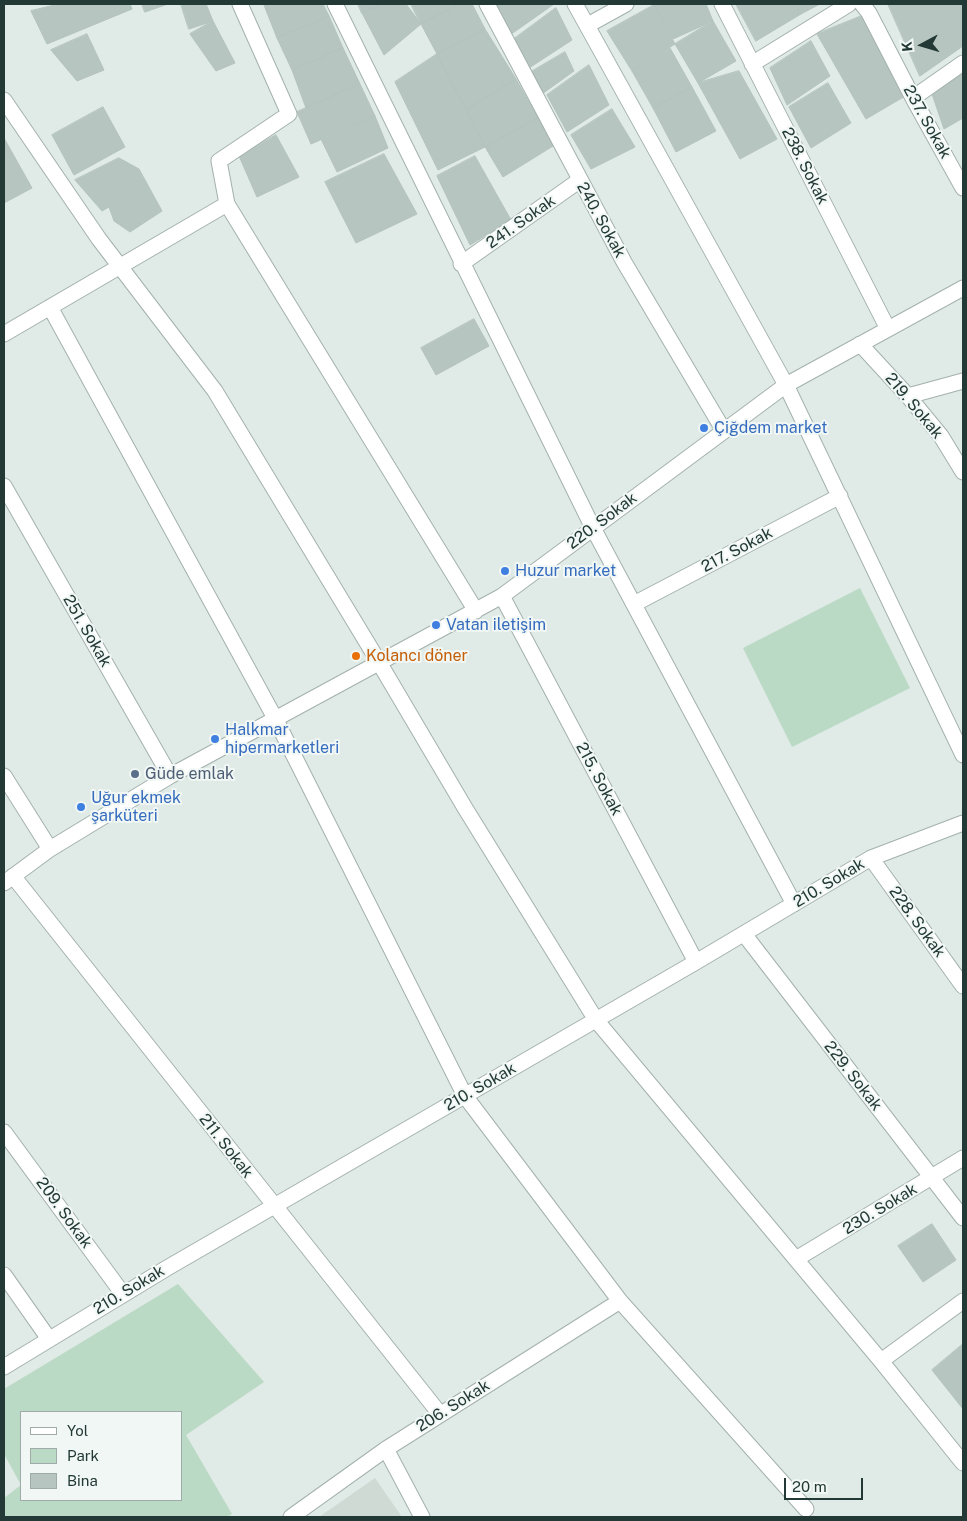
<!DOCTYPE html>
<meta charset="utf-8">
<style>
body{margin:0}
#map{position:relative;width:967px;height:1521px;overflow:hidden;background:#e0eae6;font-family:"Public Sans",sans-serif}
canvas{display:block}
.frame{position:absolute;inset:0;border:5px solid #223935;pointer-events:none}
.legend{position:absolute;left:20px;top:1411px;width:162px;height:90px;box-sizing:border-box;background:#f1f7f4;border:1px solid #9eaba8;margin:0;padding:6px 9px;list-style:none;font-size:15px;color:#223935}
.legend li{display:flex;align-items:center;gap:10px;height:25px}
.legend b{width:25px;border:1px solid #9eaba8}
.north{position:absolute;left:897px;top:20px;width:50px;height:50px;-webkit-text-stroke:4px #f1f7f4;paint-order:stroke;rotate:264deg;font-size:14px;font-weight:700;line-height:20px;text-align:center;color:#223935}
.north::after{content:'';display:block;margin:auto;width:18px;height:22px;background:#223935;clip-path:polygon(50% 0,100% 100%,50% 72%,0 100%)}
.scale{position:absolute;left:784px;top:1478px;width:79px;height:22px;box-sizing:border-box;border:2px solid #223935;border-top:0;padding-left:6px;font-size:15px;line-height:18px;white-space:nowrap;color:#223935;-webkit-text-stroke:4px #f1f7f4;paint-order:stroke}
</style>
<div id="map">
<canvas width="967" height="1521"></canvas>
<div class="frame"></div>
<ul class="legend">
<li><b style="height:6px;background:#fff"></b>Yol</li>
<li><b style="height:14px;background:#bbdac5"></b>Park</li>
<li><b style="height:14px;background:#b6c5c0"></b>Bina</li>
</ul>
<div class="north">K</div>
<div class="scale">20 m</div>
</div>
<script>
const ctx = document.querySelector('canvas').getContext('2d');
ctx.lineJoin = 'round';
function paint(path, color) {
  ctx.fillStyle = color;
  ctx.fill(path, 'evenodd');
}
function stroke(path, color, width, dash) {
  ctx.strokeStyle = color;
  ctx.lineWidth = width;
  ctx.lineCap = dash ? 'butt' : 'round';
  ctx.setLineDash(dash || []);
  ctx.stroke(path);
}
function label(font, color, halo, rows, align = 'center') {
  ctx.font = font + ' "Public Sans",sans-serif';
  ctx.lineWidth = 4;
  ctx.setLineDash([]);
  ctx.textBaseline = 'middle';
  ctx.strokeStyle = halo;
  ctx.fillStyle = color;
  for (const [text, x, y, turn = 0] of rows) {
    ctx.save();
    ctx.translate(x, y);
    ctx.rotate((+turn || 0) * Math.PI / 180);
    ctx.textAlign = isNaN(turn) ? turn : align;
    if (halo) ctx.strokeText(text, 0, 0);
    ctx.fillText(text, 0, 0);
    ctx.restore();
  }
}
paint(new Path2D(`
 M 375,1478 L 402,1517 L 319,1517 Z`), '#cfdad5');
paint(new Path2D(`
 M 860,588 L 910,688 L 792,747 L 743,648 Z
 M 178,1284 L 264,1382 L 186,1435 L 232,1514 L 227,1517 L 4,1517 L 4,1498 L 21,1485 L 4,1454 L 4,1389 ZM 21,1412 L 181,1412 L 181,1500 L 21,1500 Z`), '#bbdac5');
const building = new Path2D(`
 M 59,4 L 130,4 L 132,9 L 47,44 L 31,11 Z
 M 142,4 L 168,4 L 145,12 Z
 M 181,4 L 206,4 L 213,21 L 189,29 Z
 M 267,4 L 323,4 L 329,16 L 277,38 L 264,5 Z
 M 358,4 L 383,4 L 362,13 Z
 M 383,4 L 406,4 L 421,24 L 384,55 L 362,13 Z
 M 411,4 L 459,4 L 421,24 Z
 M 459,4 L 472,4 L 485,29 L 437,54 L 421,24 Z
 M 494,4 L 554,4 L 510,35 Z
 M 656,4 L 706,4 L 713,21 L 673,39 L 654,5 Z
 M 736,4 L 796,4 L 801,14 L 756,41 Z
 M 796,4 L 820,4 L 801,14 Z
 M 888,4 L 963,4 L 963,46 L 920,76 Z
 M 654,5 L 675,44 L 632,71 L 607,31 Z
 M 556,8 L 572,40 L 529,68 L 514,39 Z
 M 869,13 L 907,95 L 866,119 L 817,34 Z
 M 329,16 L 343,48 L 292,70 L 277,38 Z
 M 213,21 L 235,63 L 216,71 L 190,34 Z
 M 713,21 L 736,61 L 698,83 L 675,44 Z
 M 485,29 L 516,79 L 466,110 L 437,54 Z
 M 87,34 L 104,70 L 77,81 L 51,50 Z
 M 811,41 L 830,76 L 787,105 L 770,68 Z
 M 343,48 L 360,84 L 306,108 L 292,70 Z
 M 670,48 L 692,87 L 653,108 L 632,71 Z
 M 565,52 L 574,71 L 542,94 L 531,72 Z
 M 437,54 L 485,147 L 438,170 L 395,82 Z
 M 589,65 L 609,105 L 567,132 L 547,95 Z
 M 963,69 L 963,118 L 944,129 L 931,91 Z
 M 739,71 L 777,139 L 740,159 L 698,83 Z
 M 516,79 L 538,118 L 485,147 L 466,110 Z
 M 828,83 L 851,123 L 811,148 L 789,107 Z
 M 360,84 L 375,116 L 311,144 L 297,112 Z
 M 692,87 L 716,131 L 676,152 L 653,108 Z
 M 103,107 L 125,147 L 74,175 L 52,135 Z
 M 612,109 L 635,147 L 591,169 L 571,135 Z
 M 375,116 L 388,148 L 337,172 L 321,139 Z
 M 538,118 L 553,146 L 503,177 L 485,147 Z
 M 276,135 L 299,177 L 257,197 L 239,156 Z
 M 4,138 L 32,188 L 4,203 Z
 M 384,154 L 417,214 L 356,243 L 325,182 Z
 M 475,156 L 511,220 L 470,245 L 437,176 Z
 M 119,158 L 139,169 L 162,211 L 130,232 L 114,221 L 109,207 L 102,211 L 75,180 Z
 M 474,319 L 489,346 L 436,375 L 421,348 Z
 M 932,1224 L 956,1260 L 923,1282 L 898,1246 Z
 M 963,1344 L 963,1409 L 932,1370 Z`);
paint(building, '#b6c5c0');
stroke(building, '#b3c3be', 1);
const minor = new Path2D(`
 M 240,4 L 289,114 L 219,161 L 227,204 L 476,611
 M 335,4 L 593,528 L 794,904
 M 487,4 L 624,262 L 724,431
 M 575,4 L 786,385 L 963,755
 M 722,4 L 888,329
 M 862,4 L 869,13 L 913,98 L 963,188
 M 588,25 L 626,4
 M 752,64 L 849,4
 M 913,98 L 963,63
 M 4,100 L 99,239 L 215,391 L 380,664 L 465,808 L 596,1020 L 881,1361 L 963,1463
 M 461,264 L 580,180
 M 50,307 L 276,720 L 465,1096 L 620,1301 L 806,1509
 M 4,334 L 227,204
 M 860,344 L 908,396 L 941,436 L 963,472
 M 908,396 L 963,381
 M 4,486 L 170,776
 M 502,596 L 696,962
 M 634,604 L 840,496
 M 4,776 L 50,849
 M 871,858 L 963,986
 M 13,876 L 440,1414
 M 4,883 L 50,849 L 170,776 L 502,596 L 786,385 L 963,288
 M 744,934 L 963,1218
 M 4,1132 L 123,1294
 M 796,1259 L 963,1158
 M 4,1275 L 49,1339
 M 881,1361 L 963,1301
 M 4,1367 L 167,1268 L 696,962 L 871,858 L 963,823
 M 386,1449 L 422,1517
 M 291,1517 L 386,1449 L 620,1301`);
stroke(minor, '#a3b1ad', 17);
stroke(minor, '#fff', 15);
for (const [x, y, r, color] of [
 [704,428,5,"#3f7fe0"],
 [505,571,5,"#3f7fe0"],
 [436,625,5,"#3f7fe0"],
 [356,656,5,"#e8710a"],
 [215,739,5,"#3f7fe0"],
 [135,774,5,"#5c6f8a"],
 [81,807,5,"#3f7fe0"]
]) {
  const dot = new Path2D();
  dot.arc(x, y, r, 0, 2 * Math.PI);
  ctx.fillStyle = color;
  ctx.fill(dot);
  stroke(dot, '#f1f7f4', 2);
}
label('16px', '#223935', '#f1f7f4', [
 ["237. Sokak",927,122,61],
 ["238. Sokak",805,166,63],
 ["240. Sokak",601,220,61],
 ["241. Sokak",521,222,-35],
 ["219. Sokak",914,406,50],
 ["220. Sokak",602,521,-37],
 ["217. Sokak",737,550,-28],
 ["251. Sokak",87,631,60],
 ["215. Sokak",599,779,62],
 ["210. Sokak",829,883,-31],
 ["228. Sokak",917,922,54],
 ["229. Sokak",853,1076,52],
 ["210. Sokak",480,1087,-30],
 ["211. Sokak",226,1146,52],
 ["230. Sokak",880,1209,-31],
 ["209. Sokak",64,1213,54],
 ["210. Sokak",129,1290,-31],
 ["206. Sokak",453,1406,-32]
]);
label('16px', '#366cbe', '#f1f7f4', [
 ["Çiğdem market",714,428],
 ["Huzur market",515,571],
 ["Vatan iletişim",446,625],
 ["Halkmar",225,730],
 ["hipermarketleri",225,748],
 ["Uğur ekmek",91,798],
 ["şarküteri",91,816]
], 'left');
label('16px', '#c56008', '#f1f7f4', [
 ["Kolancı döner",366,656]
], 'left');
label('16px', '#4e5e75', '#f1f7f4', [
 ["Güde emlak",145,774]
], 'left');
</script>
